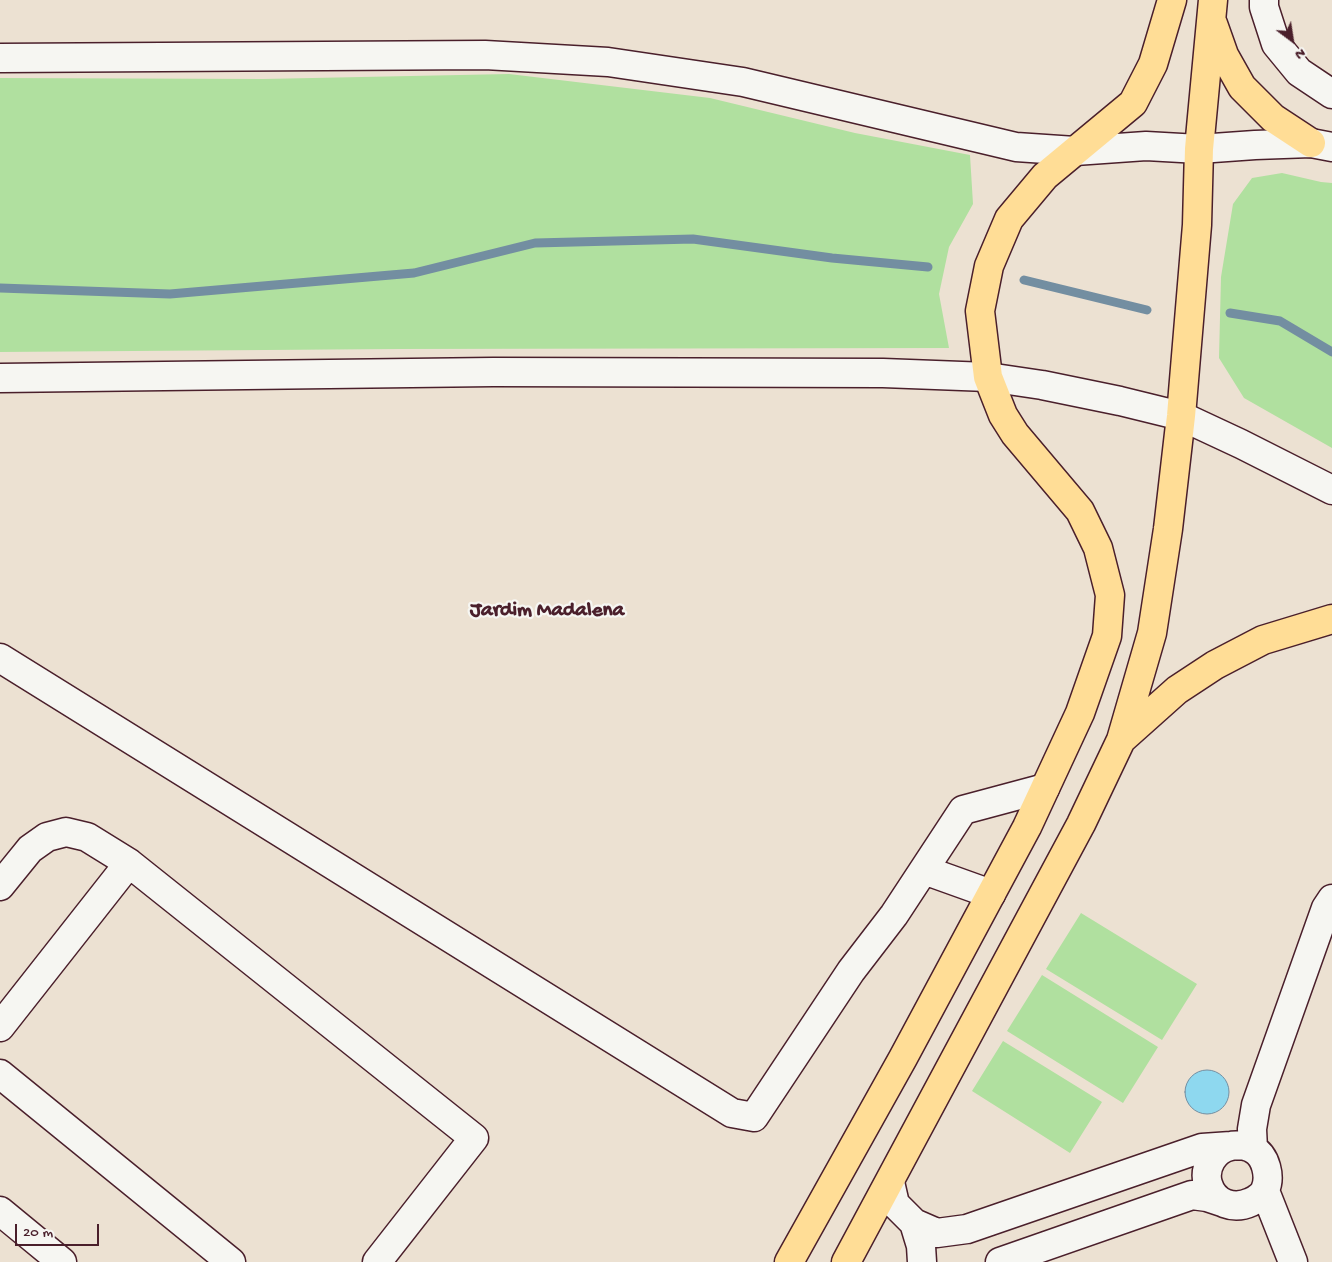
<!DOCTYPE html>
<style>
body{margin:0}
#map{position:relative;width:1332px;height:1262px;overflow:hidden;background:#ece1d2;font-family:"Gochi Hand",sans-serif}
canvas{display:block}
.north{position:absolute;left:1267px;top:15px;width:50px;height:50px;-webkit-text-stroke:4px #f6f6f2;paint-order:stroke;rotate:149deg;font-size:14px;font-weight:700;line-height:20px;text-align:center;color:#4a1f2b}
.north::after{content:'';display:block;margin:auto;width:18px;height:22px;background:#4a1f2b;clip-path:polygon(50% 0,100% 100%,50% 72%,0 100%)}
.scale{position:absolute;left:15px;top:1224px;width:84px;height:22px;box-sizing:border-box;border:2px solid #4a1f2b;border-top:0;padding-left:6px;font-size:15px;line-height:18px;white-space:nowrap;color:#4a1f2b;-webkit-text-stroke:4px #f6f6f2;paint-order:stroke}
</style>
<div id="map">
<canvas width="1332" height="1262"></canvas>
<div class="north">N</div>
<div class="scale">20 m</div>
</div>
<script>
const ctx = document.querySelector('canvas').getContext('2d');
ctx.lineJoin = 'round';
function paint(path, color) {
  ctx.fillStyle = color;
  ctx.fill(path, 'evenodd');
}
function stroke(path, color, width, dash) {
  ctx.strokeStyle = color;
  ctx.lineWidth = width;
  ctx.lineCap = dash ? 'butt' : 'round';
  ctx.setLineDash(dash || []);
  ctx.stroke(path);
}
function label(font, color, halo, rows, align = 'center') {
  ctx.font = font + ' "Gochi Hand",sans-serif';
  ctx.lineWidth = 4.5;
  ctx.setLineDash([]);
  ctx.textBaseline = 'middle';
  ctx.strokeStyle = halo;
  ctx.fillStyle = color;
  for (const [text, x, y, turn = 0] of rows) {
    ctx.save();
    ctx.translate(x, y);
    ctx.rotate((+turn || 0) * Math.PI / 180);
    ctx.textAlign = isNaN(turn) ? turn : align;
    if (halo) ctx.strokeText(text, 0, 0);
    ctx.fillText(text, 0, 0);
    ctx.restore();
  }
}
paint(new Path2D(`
 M 509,74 L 710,98 L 855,133 L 970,155 L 973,204 L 949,247 L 939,294 L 949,348 L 398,349 L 0,352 L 0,78 L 263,79 Z
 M 1282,173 L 1321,182 L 1332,183 L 1332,448 L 1244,398 L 1219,358 L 1221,277 L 1233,204 L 1252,178 Z
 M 1081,913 L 1197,984 L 1162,1040 L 1046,969 Z
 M 1042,975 L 1158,1047 L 1123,1103 L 1007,1031 Z
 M 1003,1041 L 1102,1102 L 1070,1153 L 972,1091 Z`), '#b0e09f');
const water = new Path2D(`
 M1185 1092a22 22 0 1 1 44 0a22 22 0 1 1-44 0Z`);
paint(water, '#8ed8ef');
stroke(water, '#738ea1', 1);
stroke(new Path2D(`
 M 1024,280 L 1147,310
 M 0,288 L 170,294 L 414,273 L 535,243 L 693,239 L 832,258 L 928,267
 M 1230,313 L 1280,321 L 1332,352`), '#738ea1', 9);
const minor = new Path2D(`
 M 1264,0 L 1264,7 L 1276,44 L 1299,72 L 1332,94
 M 0,58 L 485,55 L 608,62 L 743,82 L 1016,147 L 1075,151 L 1146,146 L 1199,149 L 1255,145 L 1311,143 L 1332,147
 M 0,378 L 493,372 L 883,373 L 988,377 L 1042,385 L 1120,401 L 1181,416 L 1241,444 L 1332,490
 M 0,658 L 732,1113 L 754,1117 L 851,971 L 894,915 L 963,810 L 1045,788
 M 924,870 L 991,894
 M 0,886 L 30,849 L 47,837 L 66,832 L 87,837 L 129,863 L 474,1138 L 377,1262
 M 0,1027 L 129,863
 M 0,1074 L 231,1262
 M 1242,1145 C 1245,1146 1250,1147 1253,1149 C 1266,1156 1271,1177 1265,1190 C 1263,1195 1256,1200 1251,1202 C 1234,1210 1214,1204 1208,1184 C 1203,1168 1214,1149 1231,1146 C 1234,1145 1238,1146 1242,1145 Z
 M 1253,1149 L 1252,1129 L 1256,1105 L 1326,908 L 1332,899
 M 890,1182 L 895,1204 L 914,1223 L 937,1233 L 967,1229 L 1202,1148 L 1231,1146
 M 1265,1191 L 1293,1262
 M 0,1211 L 62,1262
 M 914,1223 L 921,1246 L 922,1262
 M 1000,1262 L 1192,1195 L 1207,1197 L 1222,1202`);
const major = new Path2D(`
 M 1213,24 L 1224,55 L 1242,87 L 1273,118 L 1311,143
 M 1121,740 L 1177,690 L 1215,665 L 1263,640 L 1332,619
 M 789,1262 L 903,1058 L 1027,827 L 1080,713 L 1107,636 L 1110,595 L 1098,548 L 1080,511 L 1015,434 L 1003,415 L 988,377 L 980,311 L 989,266 L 1009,219 L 1045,176 L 1133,103 L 1153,64 L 1172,0
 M 846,1262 L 1081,824 L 1121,740 L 1152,633 L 1168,529 L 1181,416 L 1197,225 L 1199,149 L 1213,0`);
stroke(minor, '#4a1f2b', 31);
stroke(major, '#4a1f2b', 31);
stroke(minor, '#f6f6f2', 28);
stroke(major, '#ffdd96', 28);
label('bold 21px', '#4a1f2b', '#f6f6f2', [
 ["Jardim Madalena",547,612]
]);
</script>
